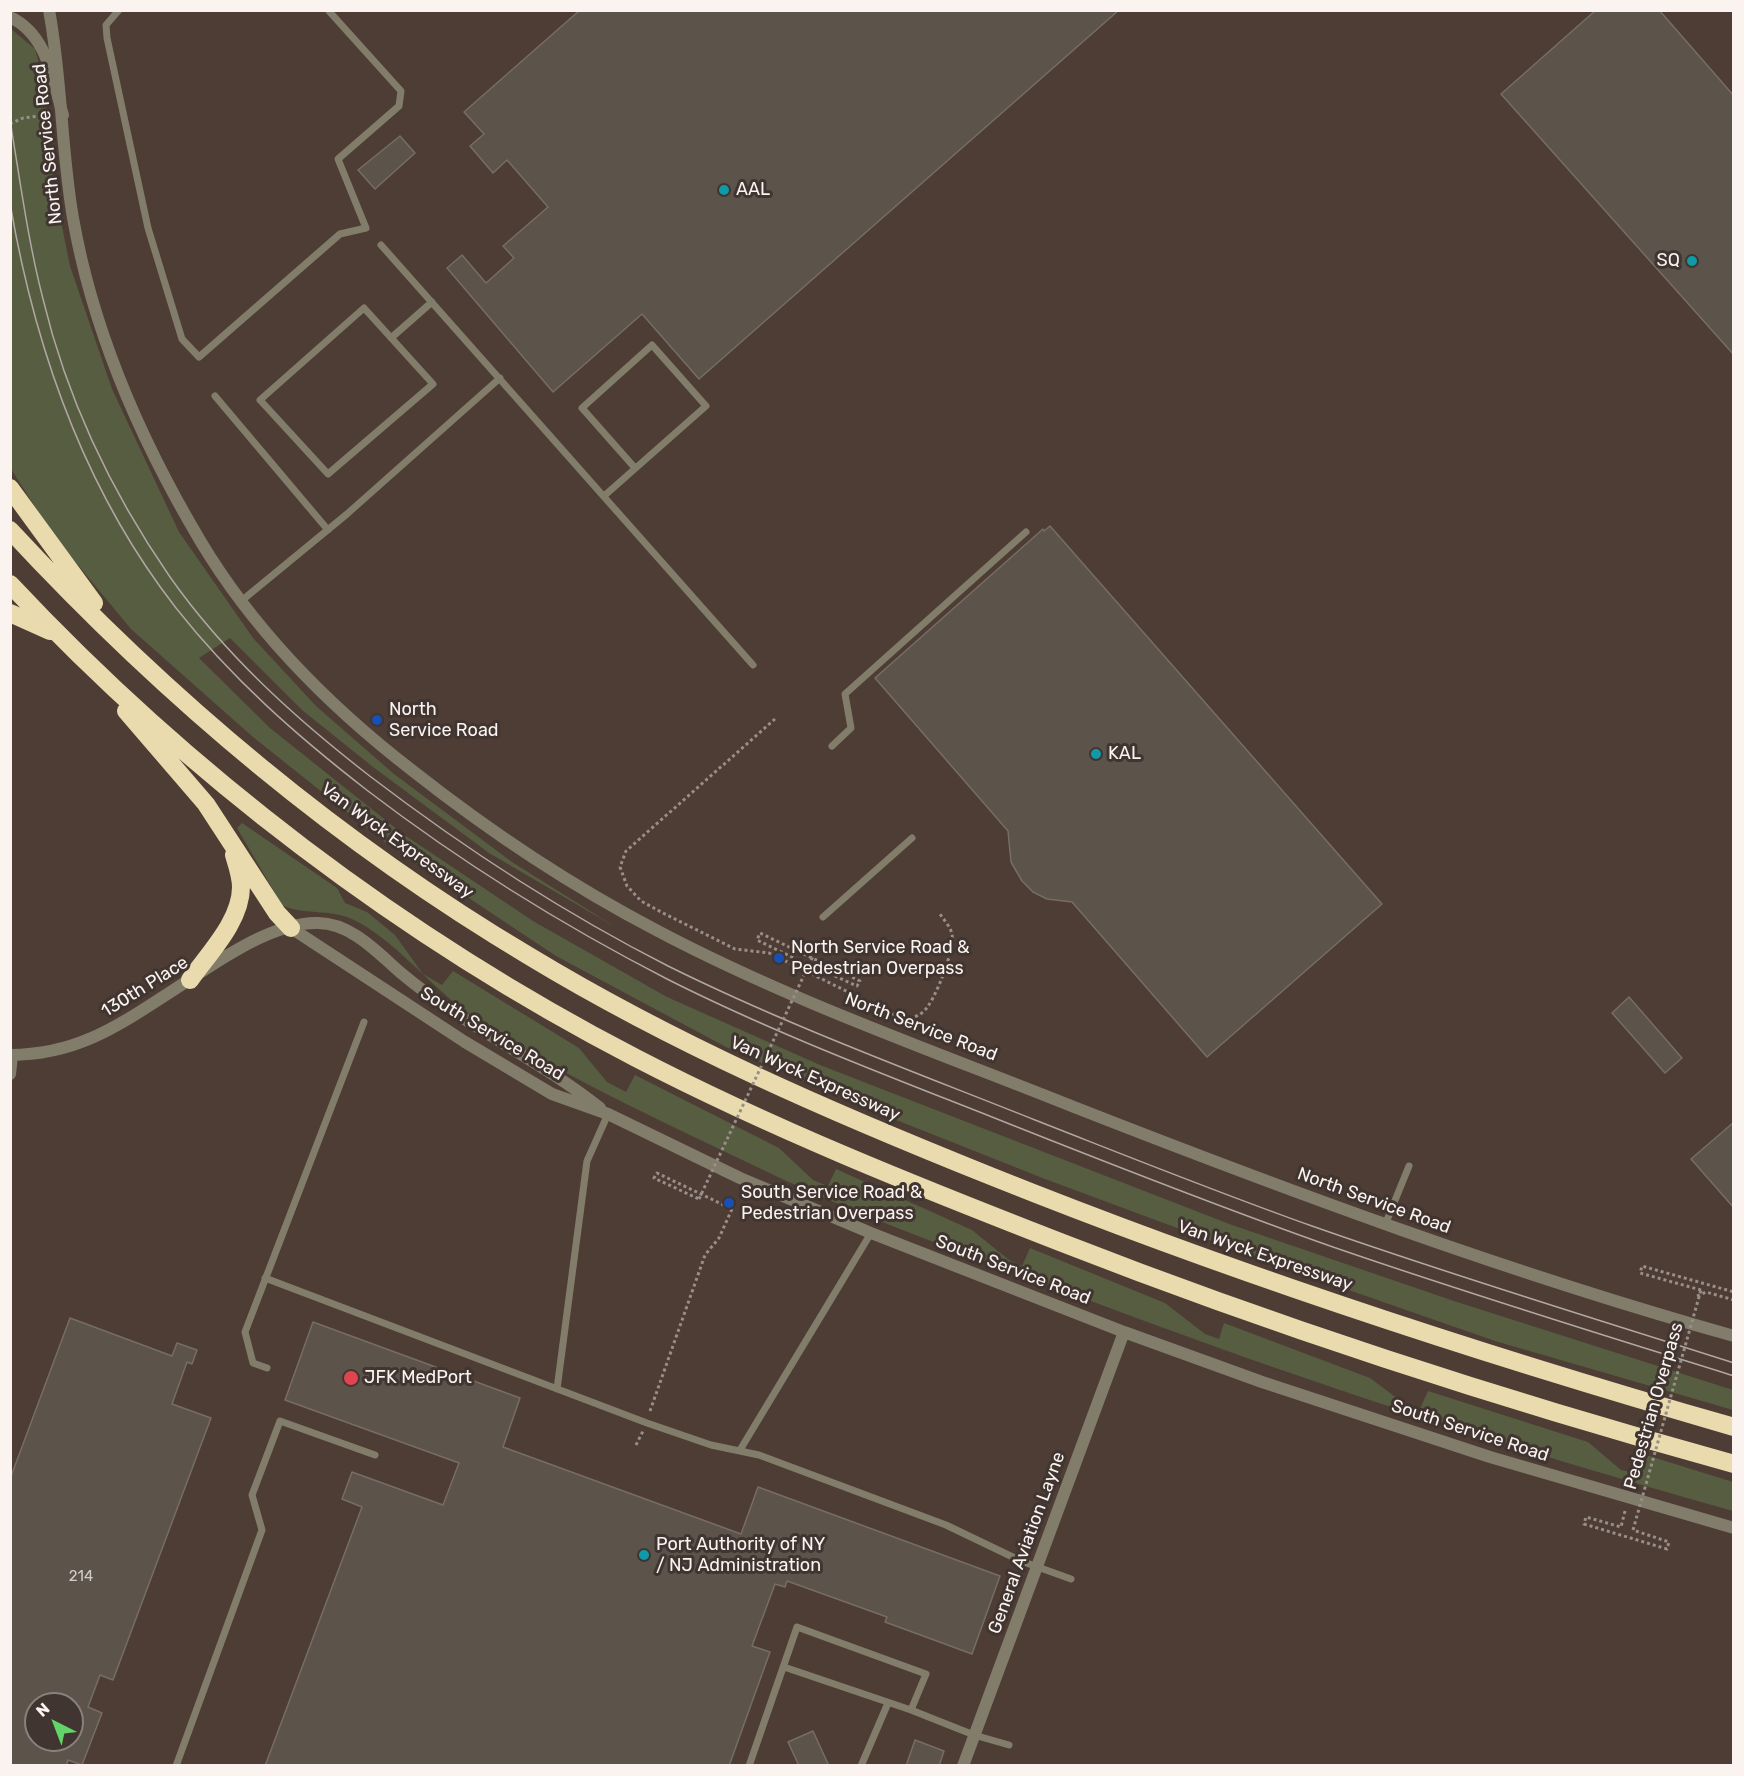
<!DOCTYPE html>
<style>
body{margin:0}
#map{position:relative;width:1744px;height:1776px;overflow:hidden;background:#403530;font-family:Rubik,sans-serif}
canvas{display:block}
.frame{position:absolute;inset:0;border:12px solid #faf3f0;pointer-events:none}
.north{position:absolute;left:24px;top:1692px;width:60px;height:60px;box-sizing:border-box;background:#403530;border:2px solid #8a817d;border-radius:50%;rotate:318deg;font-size:16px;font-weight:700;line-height:24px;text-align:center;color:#faf3f0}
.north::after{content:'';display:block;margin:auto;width:21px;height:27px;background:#62d469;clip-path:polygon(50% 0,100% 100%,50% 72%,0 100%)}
</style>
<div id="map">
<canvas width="1744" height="1776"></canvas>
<div class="frame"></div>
<div class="north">N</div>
</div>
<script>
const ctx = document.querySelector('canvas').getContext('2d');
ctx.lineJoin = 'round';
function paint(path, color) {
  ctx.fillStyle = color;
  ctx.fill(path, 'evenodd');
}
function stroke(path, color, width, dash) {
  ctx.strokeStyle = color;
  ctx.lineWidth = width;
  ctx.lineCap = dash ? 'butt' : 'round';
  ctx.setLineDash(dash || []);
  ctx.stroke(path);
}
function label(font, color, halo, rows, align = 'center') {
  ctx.font = font + ' Rubik,sans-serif';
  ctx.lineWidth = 6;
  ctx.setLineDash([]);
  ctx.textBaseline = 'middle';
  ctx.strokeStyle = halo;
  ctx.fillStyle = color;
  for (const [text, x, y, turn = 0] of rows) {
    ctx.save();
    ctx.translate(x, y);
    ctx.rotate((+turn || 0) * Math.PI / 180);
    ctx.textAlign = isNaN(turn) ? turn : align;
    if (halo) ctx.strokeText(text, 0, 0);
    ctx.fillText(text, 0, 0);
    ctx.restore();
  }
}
paint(new Path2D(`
 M 11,11 L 1733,11 L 1733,1765 L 11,1766 ZM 36,1704 L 72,1704 L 72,1740 L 36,1740 Z`), '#4d3d34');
paint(new Path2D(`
 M 10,28 L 35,49 L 43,77 L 57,201 L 70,266 L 112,389 L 179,532 L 253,638 L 316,706 L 394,774 L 512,862 L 617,928 L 489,853 L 373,767 L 302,710 L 230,638 L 199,658 L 270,728 L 403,834 L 533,921 L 667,997 L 820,1065 L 1232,1225 L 1454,1301 L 1733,1390 L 1733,1410 L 1495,1341 L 1274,1264 L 1045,1179 L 861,1106 L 726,1047 L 556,956 L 386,843 L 253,737 L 131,629 L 53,535 L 11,469 Z
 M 242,823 L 337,888 L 345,903 L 367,912 L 395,935 L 423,974 L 442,985 L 453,971 L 579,1048 L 607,1082 L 626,1092 L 635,1075 L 779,1148 L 813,1180 L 828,1186 L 836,1169 L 972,1230 L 1009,1260 L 1022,1266 L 1030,1248 L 1165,1303 L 1205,1334 L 1219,1339 L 1224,1323 L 1370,1378 L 1402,1402 L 1420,1409 L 1428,1391 L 1588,1442 L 1621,1470 L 1640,1474 L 1646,1455 L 1733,1482 L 1733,1511 C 1511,1449 1291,1377 1075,1295 C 969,1255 860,1217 757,1167 C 664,1122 554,1073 469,1014 C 431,987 392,937 352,919 C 329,909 301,915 282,905 L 237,828 Z`), '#565d41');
const building = new Path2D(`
 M 580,10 L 1119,10 L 699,379 L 642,314 L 553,392 L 447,268 L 462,255 L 486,283 L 514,258 L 503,246 L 548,207 L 507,160 L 493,173 L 470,146 L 484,134 L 464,112 Z
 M 1596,10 L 1659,10 L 1734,96 L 1734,355 L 1501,94 Z
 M 400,136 L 415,153 L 375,189 L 358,170 Z
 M 1050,526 L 1382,904 L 1207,1057 L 1072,902 L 1047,899 L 1033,892 L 1022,881 L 1011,862 L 1008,831 L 875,678 L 1043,529 L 1044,531 Z
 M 1629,997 L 1682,1058 L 1665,1073 L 1612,1013 Z
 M 1734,1122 L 1734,1208 L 1691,1159 Z
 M 70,1318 L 172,1356 L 177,1343 L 197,1350 L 192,1364 L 187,1362 L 172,1404 L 211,1418 L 113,1680 L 100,1675 L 88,1707 L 102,1713 L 82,1765 L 68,1760 L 66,1766 L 10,1766 L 10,1479 ZM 36,1704 L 72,1704 L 72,1740 L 36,1740 Z
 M 313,1322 L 520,1398 L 503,1447 L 741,1534 L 758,1487 L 1000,1576 L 972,1654 L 885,1622 L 887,1617 L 787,1581 L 785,1587 L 775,1584 L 752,1646 L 770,1652 L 729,1766 L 265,1766 L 362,1507 L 342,1499 L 352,1472 L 443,1505 L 459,1463 L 285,1400 Z
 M 813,1731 L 829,1766 L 799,1766 L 788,1742 Z
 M 915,1740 L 944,1751 L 939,1766 L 906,1766 Z`);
paint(building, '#5c534b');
stroke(building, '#776d64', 1.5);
stroke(new Path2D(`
 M 10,124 L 23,118 L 47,115
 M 775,719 L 626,851 L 620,867 L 627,886 L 641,901 L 663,913 L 735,949 L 769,953 L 901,1018 C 909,1018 916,1018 923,1012 C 935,1002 955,949 952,934 C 950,926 944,920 940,914
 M 801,968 L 813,966 L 857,986 L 860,981 L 760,933 L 757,940 L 808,965
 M 1701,1290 L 1640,1273 L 1642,1266 L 1734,1292
 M 1697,1296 L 1706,1292 L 1734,1300
 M 650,1411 L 705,1255 L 719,1238 L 732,1209 L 657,1173 L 654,1178 L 699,1199
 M 636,1445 L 643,1431
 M 1625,1511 L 1621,1527 L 1586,1517 L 1584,1524 L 1667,1549 L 1669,1542 L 1633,1530`), '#988e8a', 3, [3, 3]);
stroke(new Path2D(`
 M 119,10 L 106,25 L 107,38 L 148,228 L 182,339 L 199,357 L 340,234 L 366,228 L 338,159 L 399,106 L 401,91 L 328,10
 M 381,245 L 753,665
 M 364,308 L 433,384 L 328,474 L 260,400 Z
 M 391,338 L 432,302
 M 215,396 L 328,530
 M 604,496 L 706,406 L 652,345 L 582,408 L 635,468
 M 240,602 L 347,514 L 500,378
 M 832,746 L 851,728 L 845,694 L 1026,532
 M 823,917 L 912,838
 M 1385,1225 L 1409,1166
 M 265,1278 L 647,1423 L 711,1445 L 759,1455 L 946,1525 L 1021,1561 L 1071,1579
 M 267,1368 L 253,1363 L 245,1332 L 364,1022
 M 557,1389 L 587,1161 L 608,1114
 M 740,1450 L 871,1233
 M 784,1667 L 911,1710 L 974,1735 L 1009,1745
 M 176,1766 L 262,1530 L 252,1495 L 280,1421 L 375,1455
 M 749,1766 L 797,1627 L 926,1674 L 911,1710
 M 861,1766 L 888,1703`), '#827d6a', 7);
stroke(new Path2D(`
 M 49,10 C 62,79 61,150 73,218 C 93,332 142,443 201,542 C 255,632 330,707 413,771 C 489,831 570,885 656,930 C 790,1001 934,1051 1074,1107 C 1291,1192 1509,1273 1734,1336
 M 291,928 L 465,1042 L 552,1094 L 608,1114 L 740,1178 L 871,1233 L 1124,1332 L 1262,1382 L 1490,1457 L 1734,1528
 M 10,1055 C 77,1055 118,1026 172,991 C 211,966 269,922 318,923 C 351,923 378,953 401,973 C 463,1025 537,1058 600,1108
 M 10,1074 L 12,1055
 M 963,1766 L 1124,1332`), '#827d6a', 12);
stroke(new Path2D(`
 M 10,17 C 48,35 52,79 63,115`), '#827d6a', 12);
stroke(new Path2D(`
 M 10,488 L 94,603
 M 10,530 C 163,695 336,841 529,956 C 676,1045 833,1113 993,1177 C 1235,1274 1483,1355 1734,1427
 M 10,584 C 189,775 404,938 636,1058 C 773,1129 916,1186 1060,1242 C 1280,1328 1506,1401 1734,1464
 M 10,613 L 50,631
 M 126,711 L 206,804 L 277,913 L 291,928
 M 190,980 C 209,953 241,921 241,887 C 241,876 237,865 234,855`), '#e9dbad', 18);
stroke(new Path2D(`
 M 10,120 C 20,180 28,241 43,299 C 67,399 112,493 170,577 C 225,655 296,719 371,777 C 464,848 564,913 668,966 C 787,1025 912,1071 1035,1120 C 1127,1156 1219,1193 1312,1226 C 1451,1275 1593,1318 1734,1363
 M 10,203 C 35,349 84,490 176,608 C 231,678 297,736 368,791 C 461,862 562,925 667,979 C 772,1032 883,1074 992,1117 C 1105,1162 1219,1207 1333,1247 C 1466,1293 1600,1334 1734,1376`), '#b0a7a3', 1.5);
stroke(new Path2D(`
 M 699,1199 L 813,956
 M 1633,1530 L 1701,1290`), '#988e8a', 3, [3, 3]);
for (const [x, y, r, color] of [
 [724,190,6,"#0f9aa8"],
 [1692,261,6,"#0f9aa8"],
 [377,720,6,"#1a4fb4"],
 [1096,754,6,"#0f9aa8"],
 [779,958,6,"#1a4fb4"],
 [729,1203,6,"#1a4fb4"],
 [351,1378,8,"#e0444e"],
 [644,1555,6,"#0f9aa8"]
]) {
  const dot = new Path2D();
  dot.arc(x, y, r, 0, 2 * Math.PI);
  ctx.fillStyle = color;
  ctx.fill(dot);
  stroke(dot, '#403530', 2);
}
label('15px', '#d2cbc7', null, [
 ["214",81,1577]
]);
label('18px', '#faf3f0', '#403530', [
 ["North Service Road",48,144,-96],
 ["Van Wyck Expressway",397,841,36],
 ["130th Place",145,987,-32],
 ["North Service Road",921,1027,21],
 ["South Service Road",492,1034,31],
 ["Van Wyck Expressway",815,1079,24],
 ["North Service Road",1374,1201,20],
 ["Van Wyck Expressway",1265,1256,19],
 ["South Service Road",1013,1270,21],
 ["Pedestrian Overpass",1654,1406,-74],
 ["South Service Road",1470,1431,18],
 ["General Aviation Layne",1027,1543,-70]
]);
label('18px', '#faf3f0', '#403530', [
 ["AAL",736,190],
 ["SQ",1680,261,"right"],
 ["North",389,710],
 ["Service Road",389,731],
 ["KAL",1108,754],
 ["North Service Road &",791,948],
 ["Pedestrian Overpass",791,969],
 ["South Service Road &",741,1193],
 ["Pedestrian Overpass",741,1214],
 ["JFK MedPort",364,1378],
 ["Port Authority of NY",656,1545],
 ["/ NJ Administration",656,1566]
], 'left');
</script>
